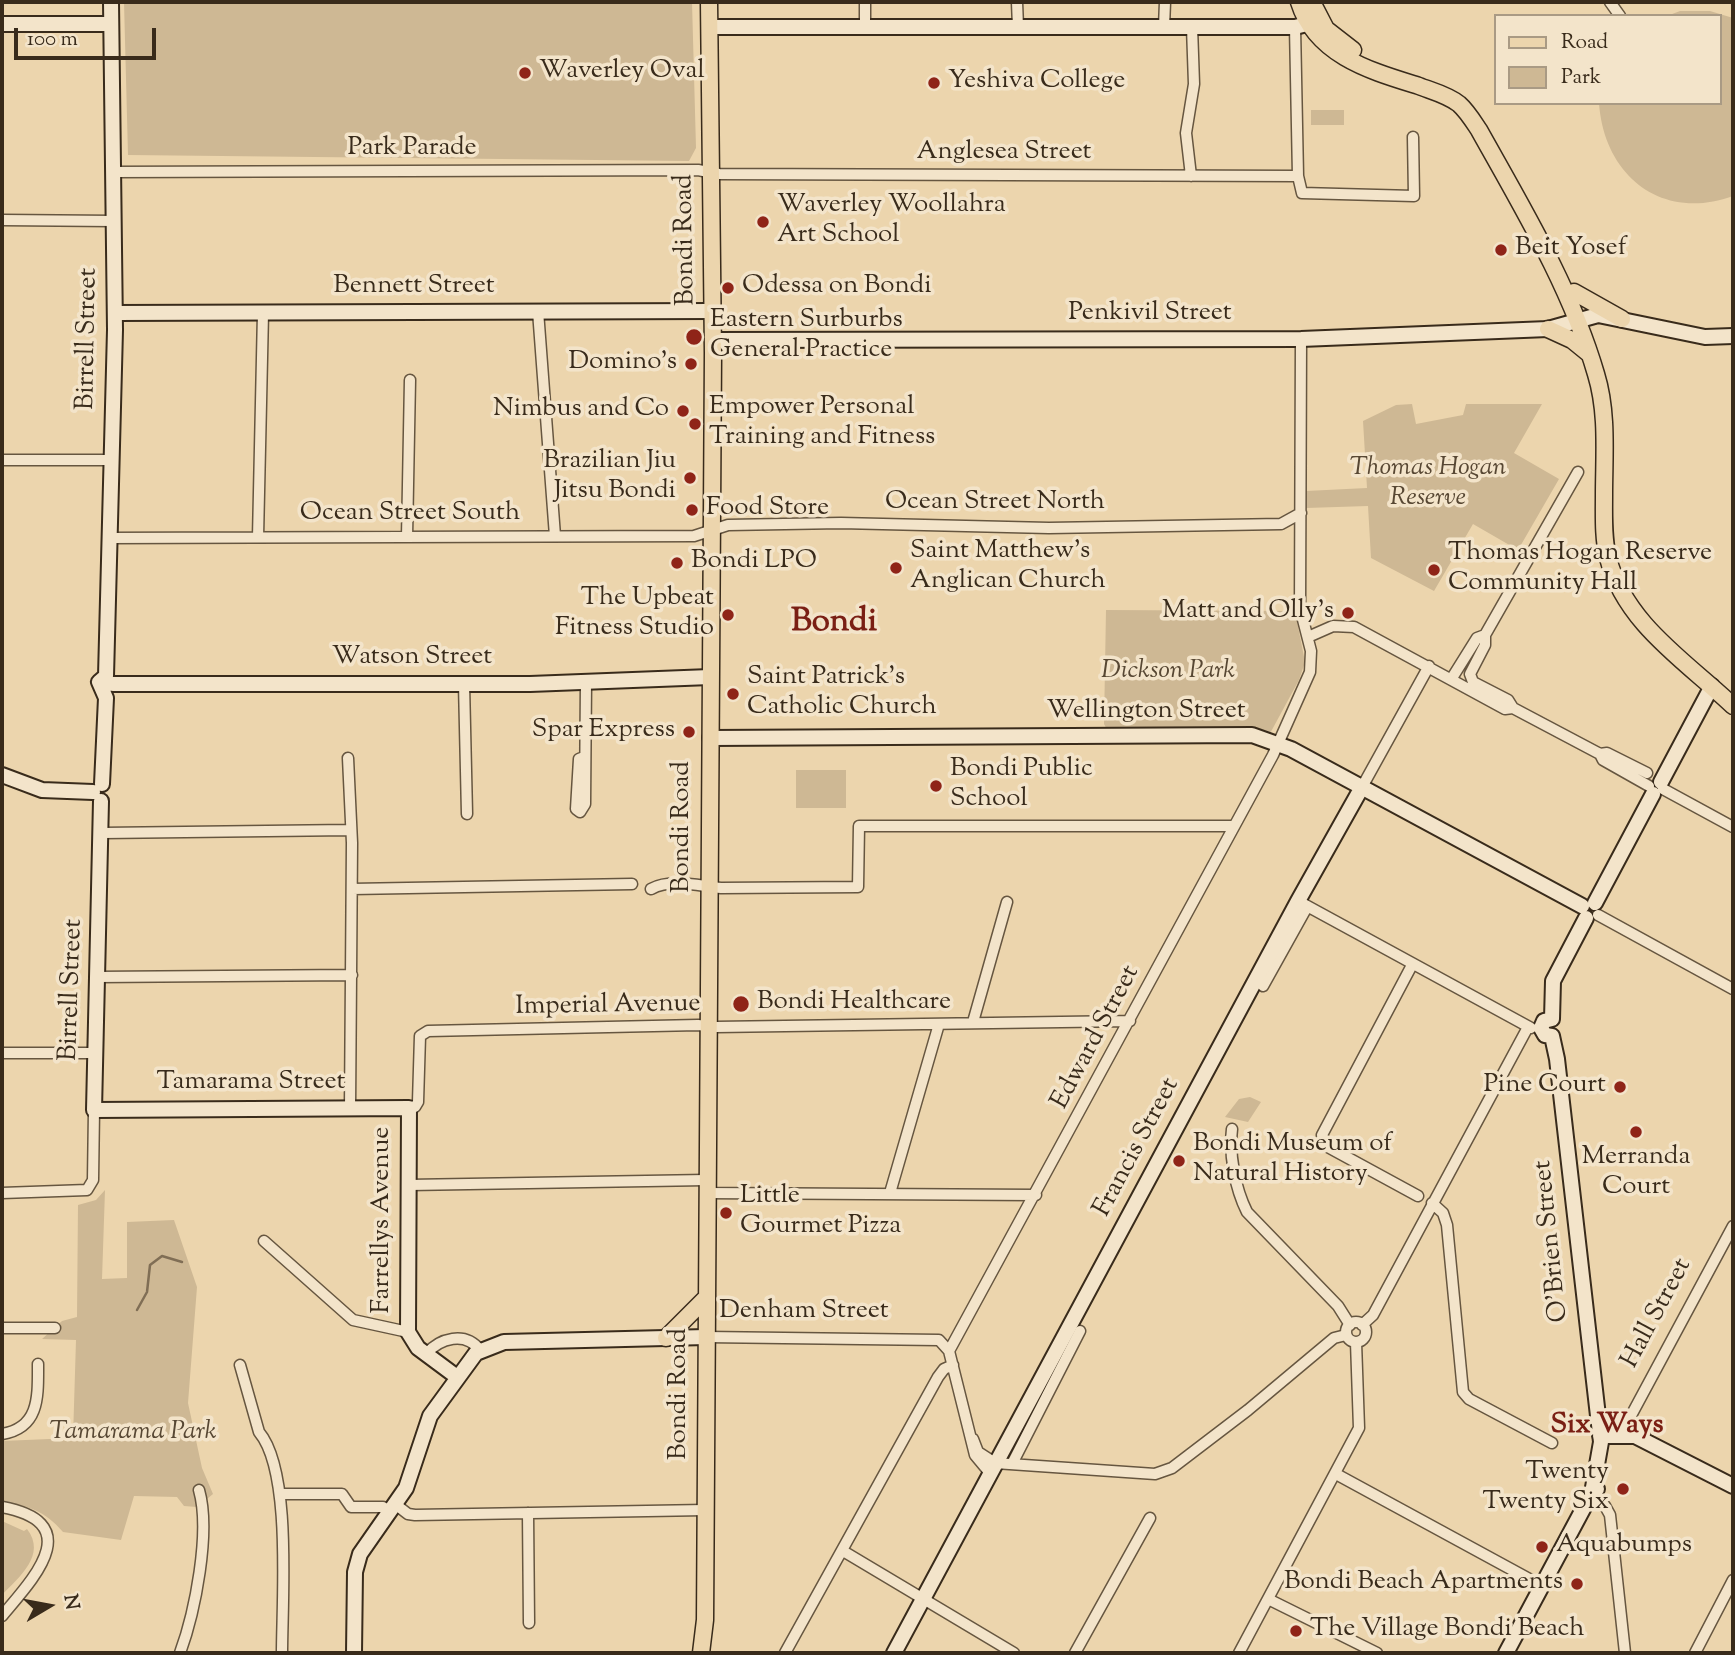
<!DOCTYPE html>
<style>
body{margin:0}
#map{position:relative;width:1735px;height:1655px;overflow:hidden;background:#ecd5ad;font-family:"Sorts Mill Goudy",serif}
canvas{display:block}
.frame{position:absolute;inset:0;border:4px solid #392b1b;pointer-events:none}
.legend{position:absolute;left:1494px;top:14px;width:228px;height:91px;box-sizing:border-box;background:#f3e4ca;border:2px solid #a99a84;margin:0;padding:9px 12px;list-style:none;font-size:21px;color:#392b1b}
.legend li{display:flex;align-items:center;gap:14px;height:35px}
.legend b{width:35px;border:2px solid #a99a84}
.north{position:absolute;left:14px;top:1571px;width:70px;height:70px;-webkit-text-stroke:5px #f3e4ca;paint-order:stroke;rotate:80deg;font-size:19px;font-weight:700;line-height:28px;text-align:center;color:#392b1b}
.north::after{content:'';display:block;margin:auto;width:24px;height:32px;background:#392b1b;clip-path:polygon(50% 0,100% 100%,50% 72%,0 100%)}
.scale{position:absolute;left:14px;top:28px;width:142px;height:32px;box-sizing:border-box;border:4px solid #392b1b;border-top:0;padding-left:9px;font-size:21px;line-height:24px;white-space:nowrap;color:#392b1b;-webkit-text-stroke:5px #f3e4ca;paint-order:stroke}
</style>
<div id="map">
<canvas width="1735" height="1655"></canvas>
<div class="frame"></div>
<ul class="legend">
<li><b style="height:9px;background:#ecd5ad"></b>Road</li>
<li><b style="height:19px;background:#ceb894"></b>Park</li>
</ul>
<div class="north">N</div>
<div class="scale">100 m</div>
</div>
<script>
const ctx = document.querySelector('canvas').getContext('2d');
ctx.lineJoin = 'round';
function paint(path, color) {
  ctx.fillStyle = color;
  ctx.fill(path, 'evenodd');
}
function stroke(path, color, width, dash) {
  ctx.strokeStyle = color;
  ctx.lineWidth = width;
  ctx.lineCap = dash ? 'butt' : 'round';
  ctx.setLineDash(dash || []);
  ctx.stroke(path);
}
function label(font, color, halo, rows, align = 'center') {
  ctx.font = font + ' "Sorts Mill Goudy",serif';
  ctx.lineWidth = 7;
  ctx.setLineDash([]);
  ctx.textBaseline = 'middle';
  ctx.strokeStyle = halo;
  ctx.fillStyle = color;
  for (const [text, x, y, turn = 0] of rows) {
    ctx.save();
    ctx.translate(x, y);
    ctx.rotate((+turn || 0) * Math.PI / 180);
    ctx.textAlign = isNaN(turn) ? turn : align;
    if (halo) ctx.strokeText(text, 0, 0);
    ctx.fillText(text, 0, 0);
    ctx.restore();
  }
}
paint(new Path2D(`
 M 124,2 L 692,2 L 696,148 L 689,161 L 128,155 Z
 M 1680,11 L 1710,11 L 1733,18 L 1733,196 C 1662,222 1604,176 1599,103 L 1719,103 L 1719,16 L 1667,16 Z
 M 1311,110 L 1344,110 L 1344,125 L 1311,125 Z
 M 1412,404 L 1416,424 L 1463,415 L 1466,404 L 1542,404 L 1514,453 L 1559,479 L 1518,550 L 1473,524 L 1434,591 L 1371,558 L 1368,506 L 1306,508 L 1306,491 L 1367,488 L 1363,421 L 1396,405 Z
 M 1106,610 L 1295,611 L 1305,662 L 1299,680 L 1267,739 L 1111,737 L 1104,724 Z
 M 796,770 L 846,770 L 846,808 L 796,808 Z
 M 1250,1097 L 1261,1102 L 1248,1122 L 1225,1117 L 1239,1099 Z
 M 105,1190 L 102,1279 L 127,1278 L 127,1222 L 174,1220 L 197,1287 L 188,1403 L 202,1468 L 213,1494 L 197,1507 L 184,1506 L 177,1497 L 134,1496 L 121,1540 L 63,1532 C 45,1511 29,1506 2,1501 L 2,1441 L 73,1438 L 76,1340 L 42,1339 L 62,1321 L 77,1317 L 78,1205 L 96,1200 Z
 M 2,1521 L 24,1531 L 27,1529 C 47,1555 19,1577 2,1595 Z`), '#ceb894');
stroke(new Path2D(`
 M 137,1310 L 147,1292 L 150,1265 L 162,1256 L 182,1262`), '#806e55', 2.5);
const street = new Path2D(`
 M 865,2 L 865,27
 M 1017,2 L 1018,27
 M 1610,2 L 1620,16
 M 1164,27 L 1165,2
 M 1295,27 L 1298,176 L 1302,193 L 1414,196 L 1413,137
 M 114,172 L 698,170 L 719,174 L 1298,176
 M 1191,176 L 1186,133 L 1194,84 L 1192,27
 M 2,220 L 114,221
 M 538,311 L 555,536
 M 2,460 L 111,460
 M 258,537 L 263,313
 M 407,537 L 410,380
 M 109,538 L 694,536 L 728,525 L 841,523 L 1049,528 L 1281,524 L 1301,513
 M 1308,637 L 1333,626 L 1354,627 L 1505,709 L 1513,708 L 1600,754 L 1603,760 L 1649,786
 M 1452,678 L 1477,638 L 1485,635
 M 464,684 L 467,814
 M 1513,708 L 1508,700 L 1473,682 L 1470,674 L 1485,645 L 1485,635 L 1578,472
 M 1600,754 L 1607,753 L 1647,773
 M 584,757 L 579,759 L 576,809 L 580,812 L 585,804 L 586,681
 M 348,758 L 352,843 L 350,1108
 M 1362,787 L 1429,666
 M 1663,789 L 1733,827
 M 103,833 L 349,830
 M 352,889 L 632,884
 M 651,889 C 671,878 699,886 721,888 L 858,887 L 859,826 L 1233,826
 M 1298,901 L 1531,1028
 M 1598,915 L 1733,989
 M 1412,965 L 1322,1135 L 1328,1147 L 1418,1196
 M 97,977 L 352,975
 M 1263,986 L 1307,907
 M 973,1022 L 1007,902
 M 2,1053 L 96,1053
 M 409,1108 L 415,1107 L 418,1102 L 420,1036 L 428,1031 L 698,1025 L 716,1027 L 1130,1021
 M 1232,1129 C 1229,1155 1235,1188 1247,1212 L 1338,1306 L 1350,1325
 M 409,1185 L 706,1180
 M 2,1193 L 87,1190 L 93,1180 L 94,1110
 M 706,1193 L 1036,1195
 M 890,1193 L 939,1024
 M 1432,1203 L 1443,1213 L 1447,1225 L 1463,1392 L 1469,1399 L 1552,1443
 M 264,1241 L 353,1320 L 408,1332
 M1346 1332a10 10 0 1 1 20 0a10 10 0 1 1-20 0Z
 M 1362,1325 L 1373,1315 L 1528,1027
 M 2,1328 L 55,1328
 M 706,1337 L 939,1340 L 949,1351 L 975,1455 L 990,1473
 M 949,1351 L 1273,755 L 1310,672 L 1311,651 L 1300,608 L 1301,339
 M 426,1354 C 440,1338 465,1331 480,1350
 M 240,1365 L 259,1432 C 292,1471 282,1600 282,1653
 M 1626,1425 L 1733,1226
 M 2,1434 C 40,1428 38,1396 38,1364
 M 973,1439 L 978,1452 L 995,1463 L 1155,1474 L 1172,1468 L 1248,1410 L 1334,1338 L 1346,1335
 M 1012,1464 L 1080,1331
 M 1336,1474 L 1542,1586
 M 282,1494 L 342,1494 L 351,1507 L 383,1507 L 388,1511
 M 1590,1496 L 1605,1506 L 1610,1515 L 1625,1653
 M 395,1504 L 408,1514 L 415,1515 L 705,1510
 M 2,1507 C 88,1523 32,1580 2,1616
 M 528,1513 L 529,1623
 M 843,1551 L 1014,1653
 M 1268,1599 L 1377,1653
 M 180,1653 C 195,1612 211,1532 199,1490
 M 785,1653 L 938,1377 L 944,1369 L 953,1365
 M 1075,1653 L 1150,1518
 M 1239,1653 L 1359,1428 L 1356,1342
 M 1695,1653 L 1733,1580`);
const secondary = new Path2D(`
 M 2,24 L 111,24
 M 709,27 L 1295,27 L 1319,21
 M 115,313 L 713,311
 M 713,340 L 1301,339 L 1548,329 L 1598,315 L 1705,337 L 1733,336
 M 106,676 L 115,330 L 111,2
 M 113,684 L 530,684 L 710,677
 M 710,738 L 1252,735 L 1291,749 L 1582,906
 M 2,775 L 42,790 L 93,792
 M 1661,782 L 1712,686
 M 102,784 L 106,698 L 99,682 L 106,676
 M 101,801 L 94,1110 L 409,1108 L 408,1332 L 418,1348 L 457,1377
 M 1595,903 L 1653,794
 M 1552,1019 L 1553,981 L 1586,918
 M 1552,1036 L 1557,1059 L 1601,1442 L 1592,1493
 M 1552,1036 L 1545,1035 L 1541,1028 L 1544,1021 L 1552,1019
 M 1598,1418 L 1617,1421 L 1642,1432
 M 1600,1436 L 1635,1436 L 1733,1486
 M 354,1653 L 355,1572 L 360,1554 L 406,1488 L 430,1416 L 476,1353 L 504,1342 L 706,1337
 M 894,1653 L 1298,901 L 1362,787
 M 1506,1653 L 1590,1496 L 1597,1489`);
const primary = new Path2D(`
 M 1299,2 C 1316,56 1371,71 1419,86 C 1432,91 1448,95 1459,104 C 1467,111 1473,121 1479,130 C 1522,207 1571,288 1596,374 C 1608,413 1604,455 1604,495 C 1604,516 1603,538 1608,558 C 1625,624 1687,662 1733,706
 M 1312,2 L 1326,29 L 1353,50
 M 1574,292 L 1622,319
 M 1548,329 L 1572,340 L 1588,353
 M 666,1338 L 707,1297
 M 701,1653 L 705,1620 L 713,353 L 709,2`);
stroke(street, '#665640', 13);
stroke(secondary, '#392b1b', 18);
stroke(primary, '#392b1b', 19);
stroke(street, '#f3e4ca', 10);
stroke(secondary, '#f3e4ca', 14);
stroke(primary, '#ecd5ad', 16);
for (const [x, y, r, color] of [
 [525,73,7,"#8f2418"],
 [934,83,7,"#8f2418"],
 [763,222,7,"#8f2418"],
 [1501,250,7,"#8f2418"],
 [728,288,7,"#8f2418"],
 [694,337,9,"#8f2418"],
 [691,364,7,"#8f2418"],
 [683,411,7,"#8f2418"],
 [695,424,7,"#8f2418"],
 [690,478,7,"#8f2418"],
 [692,510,7,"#8f2418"],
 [677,563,7,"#8f2418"],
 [896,568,7,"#8f2418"],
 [1434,570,7,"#8f2418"],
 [1348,613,7,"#8f2418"],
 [728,615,7,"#8f2418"],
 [733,694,7,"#8f2418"],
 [689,732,7,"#8f2418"],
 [936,786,7,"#8f2418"],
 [741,1004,9,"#8f2418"],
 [1620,1087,7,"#8f2418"],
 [1636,1132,7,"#8f2418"],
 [1179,1161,7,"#8f2418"],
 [726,1213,7,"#8f2418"],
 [1623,1489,7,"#8f2418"],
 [1542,1547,7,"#8f2418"],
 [1577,1584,7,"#8f2418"],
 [1296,1631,7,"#8f2418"]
]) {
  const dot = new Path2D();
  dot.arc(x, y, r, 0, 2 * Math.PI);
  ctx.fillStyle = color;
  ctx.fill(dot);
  stroke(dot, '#f3e4ca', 2.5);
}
label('26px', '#392b1b', '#f3e4ca', [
 ["Waverley Oval",539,73],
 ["Yeshiva College",948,83],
 ["Waverley Woollahra",777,207],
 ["Art School",777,237],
 ["Beit Yosef",1515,250],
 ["Odessa on Bondi",742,288],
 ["Eastern Surburbs",710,322],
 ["General Practice",710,352],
 ["Domino's",677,364,"right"],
 ["Empower Personal",709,409],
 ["Training and Fitness",709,439],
 ["Nimbus and Co",669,411,"right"],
 ["Brazilian Jiu",676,463,"right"],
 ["Jitsu Bondi",676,493,"right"],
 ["Food Store",706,510],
 ["Saint Matthew's",910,553],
 ["Anglican Church",910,583],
 ["Thomas Hogan Reserve",1448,555],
 ["Community Hall",1448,585],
 ["Bondi LPO",691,563],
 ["The Upbeat",714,600,"right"],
 ["Fitness Studio",714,630,"right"],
 ["Matt and Olly's",1334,613,"right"],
 ["Saint Patrick's",747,679],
 ["Catholic Church",747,709],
 ["Spar Express",675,732,"right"],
 ["Bondi Public",950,771],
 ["School",950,801],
 ["Bondi Healthcare",757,1004],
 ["Pine Court",1606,1087,"right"],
 ["Bondi Museum of",1193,1146],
 ["Natural History",1193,1176],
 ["Merranda",1636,1159,"center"],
 ["Court",1636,1189,"center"],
 ["Little",740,1198],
 ["Gourmet Pizza",740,1228],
 ["Twenty",1609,1474,"right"],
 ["Twenty Six",1609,1504,"right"],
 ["Aquabumps",1556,1547],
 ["Bondi Beach Apartments",1563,1584,"right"],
 ["The Village Bondi Beach",1310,1631]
], 'left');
label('26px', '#392b1b', '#f3e4ca', [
 ["Park Parade",412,150],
 ["Anglesea Street",1004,154],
 ["Bondi Road",687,240,-91],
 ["Bennett Street",414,288],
 ["Penkivil Street",1150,315],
 ["Birrell Street",89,339,-89],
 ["Ocean Street North",995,504],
 ["Ocean Street South",410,515],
 ["Watson Street",412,659],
 ["Wellington Street",1146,713],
 ["Bondi Road",684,827,-90],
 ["Birrell Street",73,990,-88],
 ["Imperial Avenue",608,1007,-1],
 ["Edward Street",1097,1038,-62],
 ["Tamarama Street",251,1084],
 ["Francis Street",1138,1148,-62],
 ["Farrellys Avenue",384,1220,-90],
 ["O'Brien Street",1553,1241,-96],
 ["Denham Street",804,1313],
 ["Hall Street",1658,1314,-62],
 ["Bondi Road",681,1394,-90]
]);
label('italic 26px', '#574733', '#f3e4ca', [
 ["Thomas Hogan",1428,470],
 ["Reserve",1428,500],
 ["Dickson Park",1168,673],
 ["Tamarama Park",133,1434]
]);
label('bold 28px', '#7a1f14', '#f3e4ca', [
 ["Six Ways",1607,1427]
]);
label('bold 33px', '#7a1f14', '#f3e4ca', [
 ["Bondi",834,624]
]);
</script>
